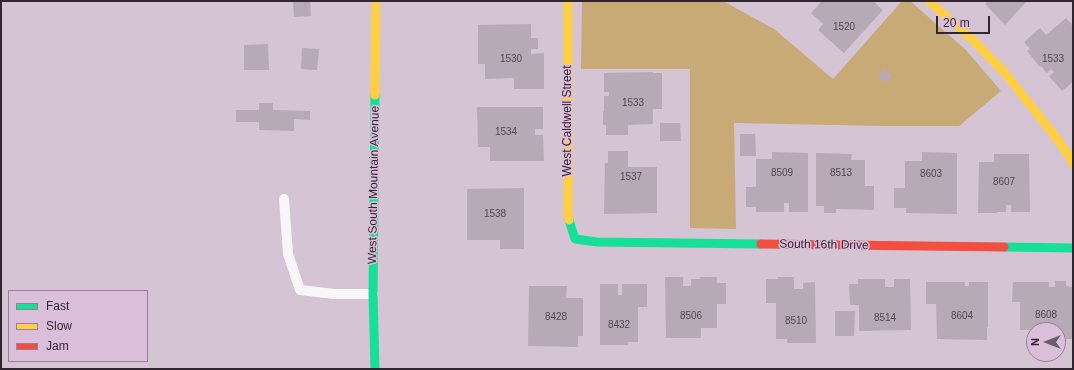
<!DOCTYPE html>
<style>
body{margin:0}
#map{position:relative;width:1074px;height:370px;overflow:hidden;background:#d5c4d4;font-family:Arial,sans-serif}
canvas{display:block}
.frame{position:absolute;inset:0;border:2px solid #312530;pointer-events:none}
.legend{position:absolute;left:8px;top:290px;width:140px;height:72px;box-sizing:border-box;background:#dbbeda;border:1px solid #978196;margin:0;padding:5px 7px;list-style:none;font-size:12px;color:#312530}
.legend li{display:flex;align-items:center;gap:8px;height:20px}
.legend b{width:20px;border:1px solid #978196}
.north{position:absolute;left:1026px;top:322px;width:40px;height:40px;box-sizing:border-box;background:#dbbeda;border:1px solid #978196;border-radius:50%;rotate:270deg;font-size:11px;font-weight:700;line-height:16px;text-align:center;color:#312530}
.north::after{content:'';display:block;margin:auto;width:14px;height:18px;background:#6a5d69;clip-path:polygon(50% 0,100% 100%,50% 72%,0 100%)}
.scale{position:absolute;left:936px;top:16px;width:54px;height:18px;box-sizing:border-box;border:2px solid #312530;border-top:0;padding-left:5px;font-size:12px;line-height:14px;white-space:nowrap;color:#312530;-webkit-text-stroke:3px #dbbeda;paint-order:stroke}
</style>
<div id="map">
<canvas width="1074" height="370"></canvas>
<div class="frame"></div>
<ul class="legend">
<li><b style="height:5px;background:#16e098"></b>Fast</li>
<li><b style="height:5px;background:#ffcf43"></b>Slow</li>
<li><b style="height:5px;background:#f24e42"></b>Jam</li>
</ul>
<div class="north">N</div>
<div class="scale">20 m</div>
</div>
<script>
const ctx = document.querySelector('canvas').getContext('2d');
ctx.lineJoin = 'round';
function paint(path, color) {
  ctx.fillStyle = color;
  ctx.fill(path, 'evenodd');
}
function stroke(path, color, width, dash) {
  ctx.strokeStyle = color;
  ctx.lineWidth = width;
  ctx.lineCap = dash ? 'butt' : 'round';
  ctx.setLineDash(dash || []);
  ctx.stroke(path);
}
function label(font, color, halo, rows, align = 'center') {
  ctx.font = font + ' Arial,sans-serif';
  ctx.lineWidth = 3;
  ctx.setLineDash([]);
  ctx.textBaseline = 'middle';
  ctx.strokeStyle = halo;
  ctx.fillStyle = color;
  for (const [text, x, y, turn = 0] of rows) {
    ctx.save();
    ctx.translate(x, y);
    ctx.rotate((+turn || 0) * Math.PI / 180);
    ctx.textAlign = isNaN(turn) ? turn : align;
    if (halo) ctx.strokeText(text, 0, 0);
    ctx.fillText(text, 0, 0);
    ctx.restore();
  }
}
paint(new Path2D(`
 M 582,1 L 723,1 L 774,29 L 833,79 L 902,1 L 910,1 L 966,50 L 1001,91 L 959,126 L 885,126 L 734,123 L 736,229 L 690,228 L 690,69 L 581,69 Z`), '#c7aa76');
paint(new Path2D(`
 M 293,1 L 310,1 L 311,16 L 294,17 Z
 M 822,1 L 873,1 L 883,10 L 844,53 L 818,30 L 823,24 L 811,13 Z
 M 988,1 L 1027,1 L 1005,25 L 985,4 Z
 M 1066,18 L 1073,26 L 1073,82 L 1062,91 L 1049,76 L 1054,72 L 1051,69 L 1047,73 L 1041,66 L 1040,67 L 1027,51 L 1030,49 L 1024,42 L 1040,28 L 1046,35 Z
 M 531,24 L 531,38 L 538,38 L 538,49 L 531,49 L 531,54 L 544,53 L 544,89 L 514,89 L 514,78 L 485,79 L 485,64 L 478,64 L 478,25 Z
 M 268,44 L 269,70 L 244,70 L 244,45 Z
 M 302,48 L 319,49 L 317,70 L 301,69 Z
 M 884,69 L 892,76 L 885,83 L 878,77 Z
 M 653,72 L 653,73 L 662,73 L 662,109 L 653,109 L 653,124 L 628,125 L 628,135 L 606,135 L 606,125 L 603,125 L 603,111 L 604,111 L 604,96 L 609,96 L 609,92 L 604,92 L 604,73 Z
 M 259,103 L 273,103 L 273,110 L 310,111 L 310,120 L 294,119 L 294,131 L 259,130 L 259,122 L 236,122 L 236,110 L 259,110 Z
 M 477,107 L 543,107 L 543,129 L 535,129 L 535,135 L 543,135 L 544,161 L 490,161 L 490,147 L 478,147 Z
 M 660,123 L 680,123 L 681,141 L 660,141 Z
 M 740,134 L 755,134 L 756,156 L 740,156 Z
 M 608,151 L 628,151 L 628,167 L 657,167 L 657,213 L 604,214 L 605,163 L 608,163 Z
 M 772,152 L 808,153 L 808,212 L 789,212 L 789,203 L 784,203 L 784,212 L 756,212 L 756,207 L 746,207 L 746,187 L 756,187 L 756,159 L 772,159 Z
 M 922,152 L 957,153 L 957,214 L 906,213 L 906,208 L 894,208 L 894,188 L 905,188 L 905,161 L 922,161 Z
 M 816,153 L 852,154 L 851,160 L 865,160 L 865,186 L 874,186 L 874,210 L 836,209 L 836,213 L 824,213 L 824,206 L 816,206 Z
 M 994,154 L 1029,154 L 1030,212 L 1011,212 L 1011,205 L 1006,205 L 1006,212 L 997,212 L 997,213 L 978,213 L 979,162 L 994,162 Z
 M 524,188 L 524,249 L 500,249 L 500,240 L 467,240 L 467,189 Z
 M 665,277 L 683,277 L 683,286 L 691,286 L 691,279 L 700,279 L 700,277 L 717,277 L 717,283 L 726,283 L 726,304 L 717,304 L 717,328 L 701,328 L 701,338 L 666,338 Z
 M 778,277 L 794,277 L 794,289 L 803,289 L 803,283 L 815,282 L 816,343 L 787,343 L 787,339 L 776,339 L 776,303 L 766,303 L 766,279 L 778,279 Z
 M 858,279 L 885,279 L 885,287 L 894,287 L 894,279 L 910,279 L 911,330 L 859,331 L 859,305 L 850,305 L 849,284 L 858,284 Z
 M 1055,281 L 1066,281 L 1066,286 L 1073,287 L 1073,339 L 1058,339 L 1058,330 L 1020,330 L 1020,302 L 1012,302 L 1013,282 L 1049,282 L 1049,287 L 1055,287 Z
 M 926,282 L 965,282 L 965,286 L 969,286 L 969,282 L 988,282 L 988,327 L 987,327 L 987,340 L 937,339 L 936,304 L 926,304 Z
 M 600,284 L 618,284 L 618,295 L 622,295 L 622,284 L 647,284 L 647,307 L 638,307 L 638,342 L 628,342 L 628,345 L 600,345 Z
 M 529,286 L 567,286 L 566,298 L 583,298 L 583,336 L 578,336 L 578,347 L 528,346 Z
 M 835,311 L 855,311 L 854,336 L 835,336 Z`), '#b7aab6');
stroke(new Path2D(`
 M 284,199 L 288,254 L 300,290 L 334,294 L 373,294`), '#f9f6f9', 10);
stroke(new Path2D(`
 M 569,220 L 575,239 L 597,242 L 761,244
 M 1004,247 L 1073,248
 M 375,369 L 373,294 L 375,95`), '#16e098', 9);
stroke(new Path2D(`
 M 568,1 L 568,215 L 569,220
 M 929,1 L 972,39 L 1005,73 L 1051,131 L 1068,154 L 1073,164
 M 375,95 L 376,1`), '#ffcf43', 9);
stroke(new Path2D(`
 M 761,244 L 1004,247`), '#f24e42', 9);
label('10px', '#524652', null, [
 ["1520",844,27],
 ["1530",511,59],
 ["1533",1053,59],
 ["1533",633,103],
 ["1534",506,132],
 ["8509",782,173],
 ["8513",841,173],
 ["8603",931,174],
 ["1537",631,177],
 ["8607",1004,182],
 ["1538",495,214],
 ["8608",1046,315],
 ["8506",691,316],
 ["8604",962,316],
 ["8428",556,317],
 ["8514",885,318],
 ["8510",796,321],
 ["8432",619,325]
]);
label('12px', '#312530', '#dbbeda', [
 ["West Caldwell Street",568,121,-90],
 ["West South Mountain Avenue",374,185,-89],
 ["South 16th Drive",824,245,1]
]);
</script>
